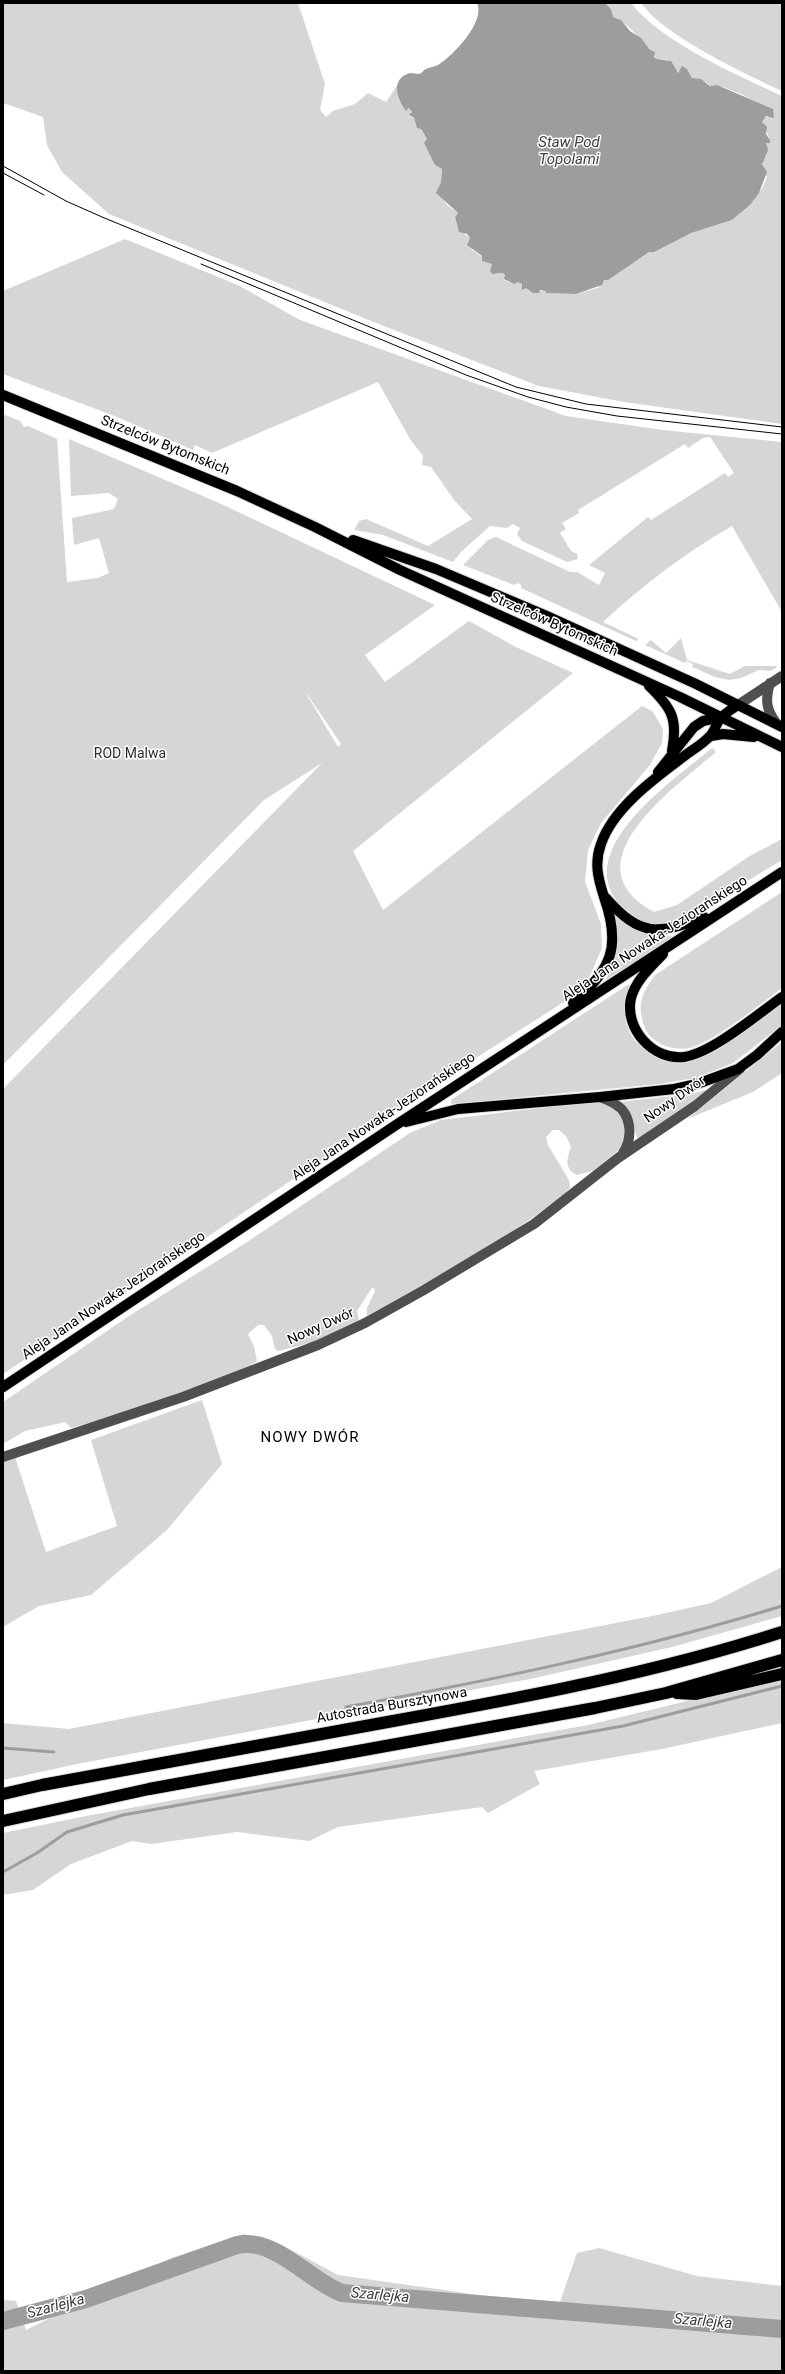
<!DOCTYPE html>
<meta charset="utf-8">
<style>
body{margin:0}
#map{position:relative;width:785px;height:2374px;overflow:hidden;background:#fff;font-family:Roboto,sans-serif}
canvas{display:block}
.frame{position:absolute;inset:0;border:4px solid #000;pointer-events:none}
</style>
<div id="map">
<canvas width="785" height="2374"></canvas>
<div class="frame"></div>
</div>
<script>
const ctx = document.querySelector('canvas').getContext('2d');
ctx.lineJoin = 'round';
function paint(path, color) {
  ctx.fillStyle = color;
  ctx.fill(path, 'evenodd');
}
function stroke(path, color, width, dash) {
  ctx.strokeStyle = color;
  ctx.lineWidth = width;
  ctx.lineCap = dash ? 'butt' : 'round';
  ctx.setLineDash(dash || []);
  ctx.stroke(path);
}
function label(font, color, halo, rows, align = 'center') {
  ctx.font = font + ' Roboto,sans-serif';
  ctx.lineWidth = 3;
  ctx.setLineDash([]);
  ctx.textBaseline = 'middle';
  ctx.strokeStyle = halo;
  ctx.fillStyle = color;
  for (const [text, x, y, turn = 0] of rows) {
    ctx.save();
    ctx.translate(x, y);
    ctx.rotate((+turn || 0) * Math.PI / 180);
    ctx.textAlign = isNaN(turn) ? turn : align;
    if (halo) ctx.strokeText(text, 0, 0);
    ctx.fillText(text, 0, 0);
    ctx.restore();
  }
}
paint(new Path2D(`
 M 3,3 L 298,3 L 325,84 L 320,110 L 326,117 L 333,111 L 355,104 L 368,93 L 386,102 L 398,84 C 396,95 399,103 406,111 L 409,108 L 412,112 L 409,116 L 413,118 L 427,139 L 425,143 L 435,165 L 442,169 L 441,182 L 437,191 L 447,205 L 458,213 L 455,217 L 458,229 L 470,238 L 471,249 L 492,264 L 490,271 L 495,274 L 503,273 L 505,275 L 504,280 L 514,284 L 518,281 L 529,290 L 547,291 L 547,293 L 576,294 L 598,288 L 604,280 L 649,252 L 693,232 L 732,220 L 750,205 L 763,187 L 767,177 L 761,163 L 763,163 L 767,154 L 766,143 L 770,140 L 762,122 L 765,117 L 768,117 L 769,109 L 743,95 L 723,87 L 711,86 L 706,82 L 692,78 L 688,71 L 682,68 L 677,73 L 668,60 L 657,59 C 645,47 631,23 613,17 L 605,3 L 631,3 C 661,42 737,75 782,96 L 782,424 L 624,402 L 539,386 L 376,323 L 109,214 L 62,172 L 47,145 L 43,117 L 3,103 Z
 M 641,3 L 782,3 L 782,91 C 745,74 663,35 641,3 Z
 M 125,239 L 238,285 L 300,320 L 566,416 L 663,430 L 782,442 L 782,612 L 732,526 C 685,553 643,585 603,622 L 639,639 L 636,641 L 521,588 L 521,585 L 518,583 L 514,585 L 463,565 L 488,540 L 496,537 L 570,572 L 577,572 L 599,585 L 605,573 L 589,565 L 648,517 L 651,520 L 725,473 L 728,477 L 734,473 L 710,437 L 703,438 L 688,448 L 685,444 L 578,510 L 579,513 L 562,523 L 566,529 L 560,533 L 571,551 L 577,554 L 578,559 L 567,562 L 522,541 L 517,534 L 520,528 L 513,524 L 507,528 L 490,526 L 461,552 L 453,562 L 383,535 L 354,530 L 359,521 L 366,519 L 428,546 L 472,519 L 455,501 L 431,467 L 422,465 L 423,456 L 410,439 L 378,382 L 212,453 L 195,445 L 193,450 L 117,417 L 3,374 L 3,291 Z
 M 3,414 L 20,421 L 24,427 L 28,426 L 57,439 L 67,582 L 98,578 L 109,573 L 99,538 L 74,545 L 72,518 L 114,509 L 118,499 L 109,493 L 71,496 L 69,439 L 217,502 L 435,605 L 365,655 L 385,682 L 469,621 L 516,647 L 573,673 L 353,851 L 383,910 L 642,706 L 652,711 L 658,720 L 663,729 L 662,743 L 650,765 L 601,823 L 588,850 L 585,882 L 601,924 L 602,948 L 586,985 L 567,1000 L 429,1088 L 3,1374 L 3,1089 L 322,763 L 264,800 L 3,1065 ZM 307,694 L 341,744 L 338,747 L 307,695 Z
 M 681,638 L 687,660 L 730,674 L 745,666 L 777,666 L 776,668 L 770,671 L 759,670 L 741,678 L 729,680 L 715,677 L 692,667 L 693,664 L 687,661 L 685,663 L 645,645 L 651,640 L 666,653 Z
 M 712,748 L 716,752 C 674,788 566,864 654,912 L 677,905 L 748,857 L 782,839 L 782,860 C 757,875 732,890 707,906 C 698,911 688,920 678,923 C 659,930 640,925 626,911 C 563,854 673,781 712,748 Z
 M 782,892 L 782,988 C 760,1004 714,1042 690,1048 C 681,1050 670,1048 663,1045 C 655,1041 647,1035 644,1026 C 637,1002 642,994 655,975 Z
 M 616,917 C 637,934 649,937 676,936 L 604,984 C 616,959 618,945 616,917 Z
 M 629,984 C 629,990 625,998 625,1005 C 622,1040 648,1057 679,1061 L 782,1001 L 782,1025 L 733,1063 L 695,1078 L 659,1084 L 451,1104 L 451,1100 Z
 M 782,1042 L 782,1073 L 753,1092 L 687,1119 Z
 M 709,1089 L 709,1091 L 640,1138 L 637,1138 L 631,1116 L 620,1102 L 691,1094 Z
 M 598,1101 L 612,1106 L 623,1119 L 625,1138 L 620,1149 L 593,1171 L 577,1175 C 564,1169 567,1158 571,1147 L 566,1136 L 559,1130 L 553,1130 L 546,1137 L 548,1145 L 569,1180 L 570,1187 L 566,1193 C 504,1241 435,1278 367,1316 L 367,1308 L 375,1291 L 374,1288 L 372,1288 L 357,1311 L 359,1320 L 316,1341 L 279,1351 L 275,1349 L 272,1336 L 264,1325 L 258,1325 L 248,1334 L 254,1346 L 257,1361 L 251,1365 C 194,1390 132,1412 71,1428 L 65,1422 L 25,1431 L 3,1444 L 3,1451 L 3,1402 L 129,1316 L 244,1244 L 410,1133 L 441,1120 Z
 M 202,1400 L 222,1464 L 167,1530 L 91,1595 L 39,1606 L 3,1627 L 3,1461 L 15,1457 L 46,1552 L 117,1526 L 91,1440 Z
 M 782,1567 L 782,1616 L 672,1647 L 535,1678 L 77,1764 L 3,1780 L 3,1723 L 69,1729 L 652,1616 L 711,1603 Z
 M 782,1678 L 782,1723 L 662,1749 L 534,1771 L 540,1784 L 488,1813 L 482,1807 L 338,1827 L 309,1841 L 237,1832 L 151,1844 L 132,1841 L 71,1864 L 33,1890 L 3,1895 L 3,1833 L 86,1816 L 588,1725 Z
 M 244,2234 L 280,2244 L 338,2275 L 479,2295 L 560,2302 L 577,2253 L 599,2248 L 697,2276 L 782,2286 L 782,2371 L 3,2371 L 3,2300 L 16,2301 L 26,2330 L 171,2258 Z`), '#d6d6d6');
paint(new Path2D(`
 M 477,3 L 605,3 L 611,9 L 613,17 L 621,20 L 630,31 L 641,38 L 650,50 L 655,52 L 654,57 L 657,59 L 671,61 L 678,73 L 682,66 L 687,69 L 692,78 L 701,79 L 710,86 L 717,85 L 773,109 L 774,118 L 766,116 L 762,122 L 767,127 L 766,134 L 770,140 L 770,143 L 766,143 L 768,150 L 763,163 L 761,163 L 767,172 L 759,193 L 750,205 L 732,220 L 691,233 L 654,252 L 649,252 L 608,280 L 604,280 L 602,285 L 576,294 L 546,293 L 546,291 L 540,290 L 539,293 L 533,293 L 526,288 L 522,290 L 522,284 L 518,282 L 514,284 L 504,279 L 505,275 L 503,273 L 492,274 L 490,271 L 492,264 L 482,261 L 482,256 L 467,245 L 470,238 L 467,234 L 459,232 L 455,217 L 458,213 L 436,193 L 441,182 L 442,169 L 435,165 L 424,143 L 427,139 L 421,129 L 417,128 L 414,118 L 409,115 L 412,112 L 409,108 L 406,111 C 398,101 390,81 407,74 C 411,72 415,74 419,74 C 423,73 423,70 426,69 C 430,67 434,67 438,65 C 453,56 486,21 477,3 Z`), '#9d9d9d');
stroke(new Path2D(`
 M 346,1707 C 493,1680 639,1650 782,1606
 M 3,1748 L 54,1752
 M 3,1872 L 37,1853 L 67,1832 L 123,1815 L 623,1726 L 782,1686`), '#9d9d9d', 3);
stroke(new Path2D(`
 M 3,2321 L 86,2299 L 237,2245 C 275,2237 308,2280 342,2293 L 782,2329`), '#9d9d9d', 18);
const major = new Path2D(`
 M 3,395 L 237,491 L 315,527 L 400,570 L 680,697 L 782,747
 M 353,540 L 436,569 L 547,616 L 696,684 L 782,727
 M 649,686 C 672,708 678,719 672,751
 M 711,736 L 723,734 L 754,737
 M 658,772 L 694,727 L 703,721 L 721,717
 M 606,898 C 640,937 658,935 704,917
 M 663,954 C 650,968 636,980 631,998 C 624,1028 653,1061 684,1057 C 712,1053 758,1014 782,997
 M 573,1003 C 611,969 622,948 604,897 C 598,878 594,863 601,844 C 613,808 655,778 683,757 C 692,750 703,744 710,736 C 715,731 716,723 721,718 C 725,713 732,709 738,705
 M 406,1122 L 458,1109 L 600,1097 L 674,1089 L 697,1084 L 738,1069 L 757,1055 L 782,1032
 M 3,1387 L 396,1125 L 782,872`);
const highway = new Path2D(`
 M 677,1693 L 696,1694 L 782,1674
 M 3,1794 L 42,1785 C 159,1764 276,1742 393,1721 C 525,1697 655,1673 782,1632
 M 3,1821 L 149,1789 L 595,1708 L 666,1693 L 782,1660`);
stroke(major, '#dbdbdb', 12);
stroke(highway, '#dbdbdb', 14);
stroke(new Path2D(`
 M 770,683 C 765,700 766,710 777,724
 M 738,705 L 782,676
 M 600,1097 C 605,1099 611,1101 615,1104 C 632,1114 633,1138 623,1153
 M 3,1457 L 183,1397 L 318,1345 L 365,1323 L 424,1290 L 534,1224 L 618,1158 L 695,1106 L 740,1069`), '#4f4f4f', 10);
stroke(major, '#000', 10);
stroke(highway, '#000', 12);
stroke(new Path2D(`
 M 3,166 L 66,201 L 102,217 L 516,387 L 586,404 L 782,427
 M 3,173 L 44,195
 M 201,264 L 466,375 L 528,397 L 566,407 L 617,416 L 782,434`), '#000', 1);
label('14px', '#000', '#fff', [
 ["Strzelców Bytomskich",165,446,22],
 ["Strzelców Bytomskich",554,625,24],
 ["Aleja Jana Nowaka-Jeziorańskiego",655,939,-33],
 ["Nowy Dwór",675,1100,-35],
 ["Aleja Jana Nowaka-Jeziorańskiego",384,1117,-34],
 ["Aleja Jana Nowaka-Jeziorańskiego",114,1296,-34],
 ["Nowy Dwór",321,1327,-24],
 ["Autostrada Bursztynowa",392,1706,-10]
]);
label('14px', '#2d2d2d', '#fff', [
 ["ROD Malwa",130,754]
]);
label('italic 15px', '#3e3e3e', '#fff', [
 ["Staw Pod",569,143],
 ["Topolami",569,160],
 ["Szarlejka",380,2296,5],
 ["Szarlejka",56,2307,-15],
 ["Szarlejka",703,2322,5]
]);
ctx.letterSpacing = '1px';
label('15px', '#000', '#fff', [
 ["NOWY DWÓR",310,1438]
]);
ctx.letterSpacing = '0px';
</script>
